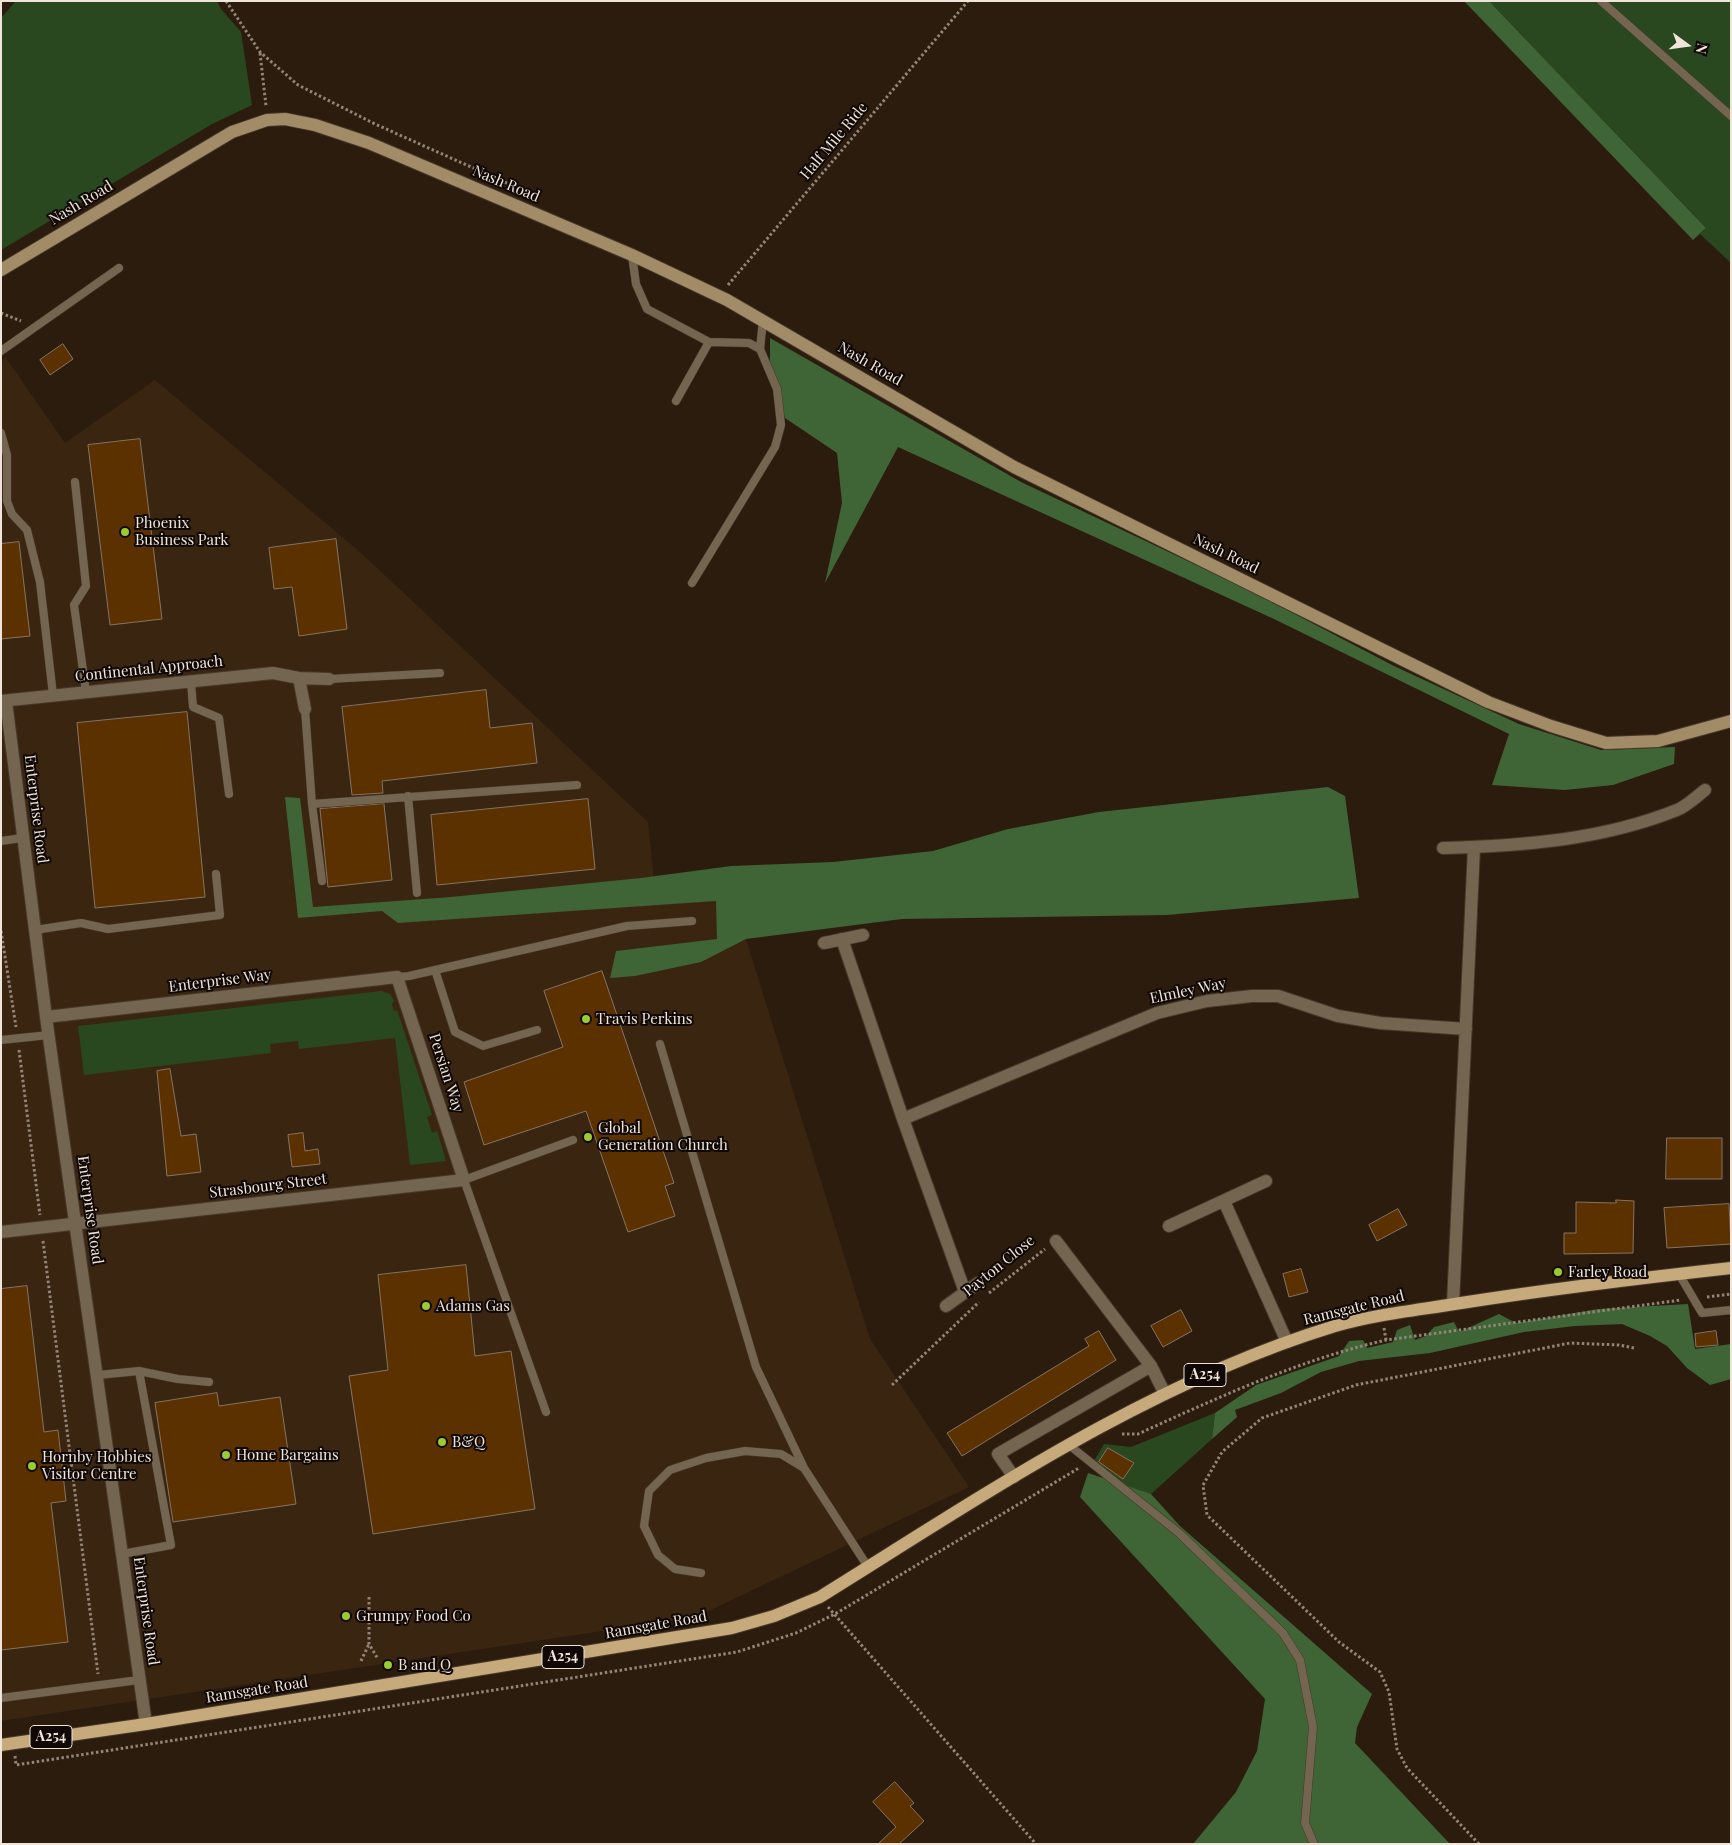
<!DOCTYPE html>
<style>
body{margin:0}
#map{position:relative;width:1732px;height:1845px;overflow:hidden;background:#2c1c0e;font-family:"Playfair Display",serif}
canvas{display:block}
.frame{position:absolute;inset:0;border:2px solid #f0e5db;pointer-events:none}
.north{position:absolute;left:1662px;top:20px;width:50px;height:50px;-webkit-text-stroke:4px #0f0804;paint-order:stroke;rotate:104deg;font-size:14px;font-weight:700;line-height:20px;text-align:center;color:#f0e5db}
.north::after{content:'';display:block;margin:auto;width:18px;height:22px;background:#f0e5db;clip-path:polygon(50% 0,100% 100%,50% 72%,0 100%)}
</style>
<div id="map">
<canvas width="1732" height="1845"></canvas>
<div class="frame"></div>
<div class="north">N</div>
</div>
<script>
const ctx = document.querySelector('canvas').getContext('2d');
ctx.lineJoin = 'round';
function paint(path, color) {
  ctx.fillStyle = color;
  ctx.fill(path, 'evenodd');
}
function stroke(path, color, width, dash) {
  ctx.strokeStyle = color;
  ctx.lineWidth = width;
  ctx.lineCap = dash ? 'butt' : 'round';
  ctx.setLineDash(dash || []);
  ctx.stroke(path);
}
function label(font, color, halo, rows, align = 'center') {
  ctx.font = font + ' "Playfair Display",serif';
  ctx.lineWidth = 4;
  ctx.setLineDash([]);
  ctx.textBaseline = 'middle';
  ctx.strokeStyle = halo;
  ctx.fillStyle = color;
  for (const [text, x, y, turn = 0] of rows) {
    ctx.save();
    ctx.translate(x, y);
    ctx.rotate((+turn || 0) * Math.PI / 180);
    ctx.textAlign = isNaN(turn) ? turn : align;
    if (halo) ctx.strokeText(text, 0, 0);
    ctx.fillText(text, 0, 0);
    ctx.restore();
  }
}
paint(new Path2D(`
 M 6,358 L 65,443 L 155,380 L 360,552 L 648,822 L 655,890 L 726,887 L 746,939 L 870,1339 L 969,1487 L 696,1617 L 1,1721 L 1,362 Z`), '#3a2511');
paint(new Path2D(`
 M 16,1 L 217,1 L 221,9 L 241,32 L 252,105 L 212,124 L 1,250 L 1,18 Z
 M 1489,1 L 1731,1 L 1731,263 L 1700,234 L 1706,228 Z
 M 381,991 L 390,994 L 394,1001 L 392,1004 L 394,1011 L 397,1010 L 432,1115 L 427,1117 L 432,1133 L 437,1131 L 446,1161 L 410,1165 L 395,1038 L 299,1049 L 298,1041 L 270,1044 L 271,1053 L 84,1075 L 78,1026 Z
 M 1215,1413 L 1212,1439 L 1151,1494 L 1134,1491 L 1091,1466 L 1104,1444 L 1131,1447 ZM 1108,1448 L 1134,1463 L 1123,1479 L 1099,1462 Z`), '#294820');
paint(new Path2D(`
 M 1464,1 L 1489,1 L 1706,228 L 1693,240 Z
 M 770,338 L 1021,482 L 1249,590 L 1394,666 L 1519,724 L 1601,750 L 1675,747 L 1674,764 L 1613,785 L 1565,790 L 1492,785 L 1509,734 L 1274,619 L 898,447 L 825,583 L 842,503 L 837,453 L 785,418 L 770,379 Z
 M 1328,787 L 1345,796 L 1359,898 L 1167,915 L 902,919 L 746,939 L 701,962 L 635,976 L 610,978 L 616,951 L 717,939 L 716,901 L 398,923 L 382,911 L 298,918 L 285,797 L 300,798 L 313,907 L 451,897 L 641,878 L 731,866 L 833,862 L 933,851 L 1008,829 L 1099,812 Z
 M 1688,1304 L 1695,1349 L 1731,1344 L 1731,1379 L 1710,1385 L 1687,1368 L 1667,1346 L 1650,1336 L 1622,1324 L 1575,1326 L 1524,1332 L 1430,1353 L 1359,1361 L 1321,1372 L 1281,1393 L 1235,1410 L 1237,1417 L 1212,1439 L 1215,1413 L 1256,1385 L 1339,1356 L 1349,1341 L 1363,1340 L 1367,1348 L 1393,1342 L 1397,1330 L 1410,1325 L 1415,1340 L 1426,1336 L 1434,1327 L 1454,1322 L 1459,1332 L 1499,1314 L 1516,1323 L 1598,1309 Z
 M 1088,1473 L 1151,1494 L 1180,1526 L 1372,1694 L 1357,1727 L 1355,1743 L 1450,1844 L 1193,1844 L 1236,1792 L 1257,1751 L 1265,1699 L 1080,1497 Z`), '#3f6435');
const building = new Path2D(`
 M 63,344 L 73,359 L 50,375 L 40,360 Z
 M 140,439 L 162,619 L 110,625 L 88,445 Z
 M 336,539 L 347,629 L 299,636 L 292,587 L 274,589 L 269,548 Z
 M 19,542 L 30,636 L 1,639 L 1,544 Z
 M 486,690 L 490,728 L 532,723 L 537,763 L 382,781 L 383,793 L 352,795 L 342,707 Z
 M 187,712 L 205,897 L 95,908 L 77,723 Z
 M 588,799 L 595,869 L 437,885 L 431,815 Z
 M 384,804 L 392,880 L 328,887 L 320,809 Z
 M 602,971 L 674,1183 L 665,1186 L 675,1216 L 628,1232 L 586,1111 L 484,1145 L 464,1082 L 563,1047 L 544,991 Z
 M 170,1069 L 181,1136 L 196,1134 L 201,1172 L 167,1176 L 157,1071 Z
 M 303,1133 L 305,1151 L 318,1149 L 320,1164 L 292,1167 L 288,1135 Z
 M 1667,1138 L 1722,1138 L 1722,1179 L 1666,1179 Z
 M 1616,1200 L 1634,1201 L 1633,1253 L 1564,1254 L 1564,1233 L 1576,1233 L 1576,1202 L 1616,1203 Z
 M 1729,1204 L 1731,1244 L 1667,1248 L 1664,1208 Z
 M 1398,1209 L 1407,1225 L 1377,1241 L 1369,1225 Z
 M 466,1265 L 475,1356 L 511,1351 L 535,1509 L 373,1534 L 349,1376 L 388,1370 L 378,1275 Z
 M 1301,1269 L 1308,1292 L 1289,1297 L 1283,1274 Z
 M 27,1286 L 44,1432 L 58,1430 L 66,1501 L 51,1503 L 68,1642 L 1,1650 L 1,1289 Z
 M 1181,1310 L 1192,1331 L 1163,1347 L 1151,1326 Z
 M 1099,1331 L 1116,1360 L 962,1456 L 947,1433 L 1089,1346 L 1085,1339 Z
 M 1716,1331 L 1718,1345 L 1696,1347 L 1695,1334 Z
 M 217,1393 L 219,1406 L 280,1397 L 296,1504 L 173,1522 L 155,1403 Z
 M 1108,1448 L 1134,1463 L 1123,1479 L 1099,1462 Z
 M 895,1782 L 914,1803 L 910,1806 L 924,1821 L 899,1844 L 878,1844 L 896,1827 L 873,1802 Z`);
paint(building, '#5b3100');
stroke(building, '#877363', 1);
const lane = new Path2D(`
 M 1601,1 L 1731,116
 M 632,255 L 636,284 L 647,309 L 709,342
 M 1,351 L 119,268
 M 676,401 L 709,342 L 749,343 L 760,349
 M 1,433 L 7,455 L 7,501 L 12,514 L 27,530 L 40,582 L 53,695
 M 75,482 L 86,586 L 74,605 L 86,692
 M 692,583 L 775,447 L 781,425 L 777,389 L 760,349 L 763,320
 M 329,679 L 440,673
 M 191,682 L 193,707 L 219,718 L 229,794
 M 305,709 L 312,804 L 577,785
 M 408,796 L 417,893
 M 312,804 L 322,881
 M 1,841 L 22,838
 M 35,930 L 81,923 L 108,929 L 220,915 L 216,874
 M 435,970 L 455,1032 L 483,1046 L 537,1030
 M 397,977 L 409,976 L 627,926 L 692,921
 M 1,1040 L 49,1035
 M 660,1044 L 756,1367 L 804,1468
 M 1679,1274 L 1702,1313 L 1731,1310
 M 98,1375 L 139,1371 L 178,1379 L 209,1382
 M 546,1412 L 464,1180 L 573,1140
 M 1069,1445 L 1179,1533 L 1283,1633 L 1300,1660 L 1313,1727 L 1305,1823 L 1314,1844
 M 122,1554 L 171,1545 L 139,1371
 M 701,1573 L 675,1569 L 658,1555 L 644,1526 L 649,1491 L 670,1470 L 706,1458 L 745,1451 L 781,1454 L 804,1468 L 868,1567
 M 1,1698 L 139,1680`);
const street = new Path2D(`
 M 1,701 L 273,673 L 299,678
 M 6,701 L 46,1017 L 146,1724
 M 305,709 L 299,678 L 329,679
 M 1443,848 C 1522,846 1602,840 1677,810 C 1687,806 1696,797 1705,790
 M 842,939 L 903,1119 L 965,1292
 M 824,943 L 863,935
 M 903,1119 L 1157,1013 L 1207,1001 L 1252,996 L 1278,996 L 1338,1016 L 1380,1023 L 1466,1029
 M 1224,1201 L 1287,1342
 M 1169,1226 L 1266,1181
 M 1,1232 L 464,1180 L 397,977 L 46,1017
 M 1056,1241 L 1151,1366 L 1165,1394
 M 1453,1304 L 1474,847
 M 946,1306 L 978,1283
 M 1014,1477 L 998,1454 L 1151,1366`);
const secondary = new Path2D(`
 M 1,270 L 232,132 L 267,120 L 285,119 L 315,125 L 369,143 L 632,255 L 727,300 L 1014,467 L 1488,702 L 1551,726 L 1606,743 L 1658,741 L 1731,721`);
const primary = new Path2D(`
 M 1,1745 L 146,1724 L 732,1628 L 774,1616 L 820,1597 C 984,1495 1148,1383 1335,1326 C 1376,1314 1419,1310 1461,1303 C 1551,1289 1641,1278 1731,1268`);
stroke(lane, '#47382b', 9);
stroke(street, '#47382b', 14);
stroke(secondary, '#47382b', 14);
stroke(primary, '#47382b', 14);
stroke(new Path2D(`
 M 226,1 L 260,52 L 298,85 L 375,124 L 518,188
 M 260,53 L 266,106
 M 728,285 L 968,1
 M 1,313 L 21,321
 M 1,931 L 16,1027
 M 19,1050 L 40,1215
 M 43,1241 L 98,1674
 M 989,1293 L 1045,1249
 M 1707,1297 L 1731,1294
 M 1384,1328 L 1386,1340
 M 892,1385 L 979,1302
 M 1122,1434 L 1138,1434 C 1219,1397 1299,1360 1386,1340 L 1681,1300
 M 369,1597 L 369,1644 L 378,1659
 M 828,1607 L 1036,1844
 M 361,1661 L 369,1644
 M 15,1756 L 16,1765 L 737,1652 L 796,1633 L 835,1614 L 1079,1468
 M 1479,1844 L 1407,1768 L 1397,1749 L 1389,1692 L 1380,1672 L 1339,1642 L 1207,1515 L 1203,1485 L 1222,1452 L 1262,1418 L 1356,1385 L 1570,1343 L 1619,1345 L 1634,1348`), '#928478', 3, [2.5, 2.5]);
stroke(lane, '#73654f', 8);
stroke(street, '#73654f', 12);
stroke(secondary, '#a28c68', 12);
stroke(primary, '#c7aa7b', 12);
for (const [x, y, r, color] of [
 [125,532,5,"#9cca31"],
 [586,1019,5,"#9cca31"],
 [588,1137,5,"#9cca31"],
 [1558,1272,5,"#9cca31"],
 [426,1306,5,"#9cca31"],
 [442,1442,5,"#9cca31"],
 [226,1455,5,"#9cca31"],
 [32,1466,5,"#9cca31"],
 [346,1616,5,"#9cca31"],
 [388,1665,5,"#9cca31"]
]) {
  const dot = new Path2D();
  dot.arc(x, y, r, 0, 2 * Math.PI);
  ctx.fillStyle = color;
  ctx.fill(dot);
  stroke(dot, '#0f0804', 2);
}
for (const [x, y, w] of [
 [1205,1375,42],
 [563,1657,42],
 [51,1737,42]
]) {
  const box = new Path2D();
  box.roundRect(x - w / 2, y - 11.5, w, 23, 4);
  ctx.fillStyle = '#0f0804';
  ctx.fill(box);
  stroke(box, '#f0e5db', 1);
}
label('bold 14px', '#f0e5db', null, [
 ["A254",1205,1375],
 ["A254",563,1657],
 ["A254",51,1737]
]);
label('15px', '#f0e5db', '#0f0804', [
 ["Half Mile Ride",834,141,-50],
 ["Nash Road",506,184,23],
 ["Nash Road",81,203,-31],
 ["Nash Road",870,364,30],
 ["Nash Road",1226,554,26],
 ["Continental Approach",149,669,-6],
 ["Enterprise Road",36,809,83],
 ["Enterprise Way",220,981,-7],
 ["Elmley Way",1188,991,-12],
 ["Persian Way",446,1073,72],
 ["Strasbourg Street",268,1186,-7],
 ["Enterprise Road",90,1210,82],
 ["Payton Close",999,1266,-39],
 ["Ramsgate Road",1354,1308,-14],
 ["Enterprise Road",146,1611,82],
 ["Ramsgate Road",656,1625,-10],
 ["Ramsgate Road",257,1690,-9]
]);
label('15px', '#f0e5db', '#0f0804', [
 ["Phoenix",135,523],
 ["Business Park",135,540],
 ["Travis Perkins",596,1019],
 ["Global",598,1128],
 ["Generation Church",598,1145],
 ["Farley Road",1568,1272],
 ["Adams Gas",436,1306],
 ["B&Q",452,1442],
 ["Home Bargains",236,1455],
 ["Hornby Hobbies",42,1457],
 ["Visitor Centre",42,1474],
 ["Grumpy Food Co",356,1616],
 ["B and Q",398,1665]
], 'left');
</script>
